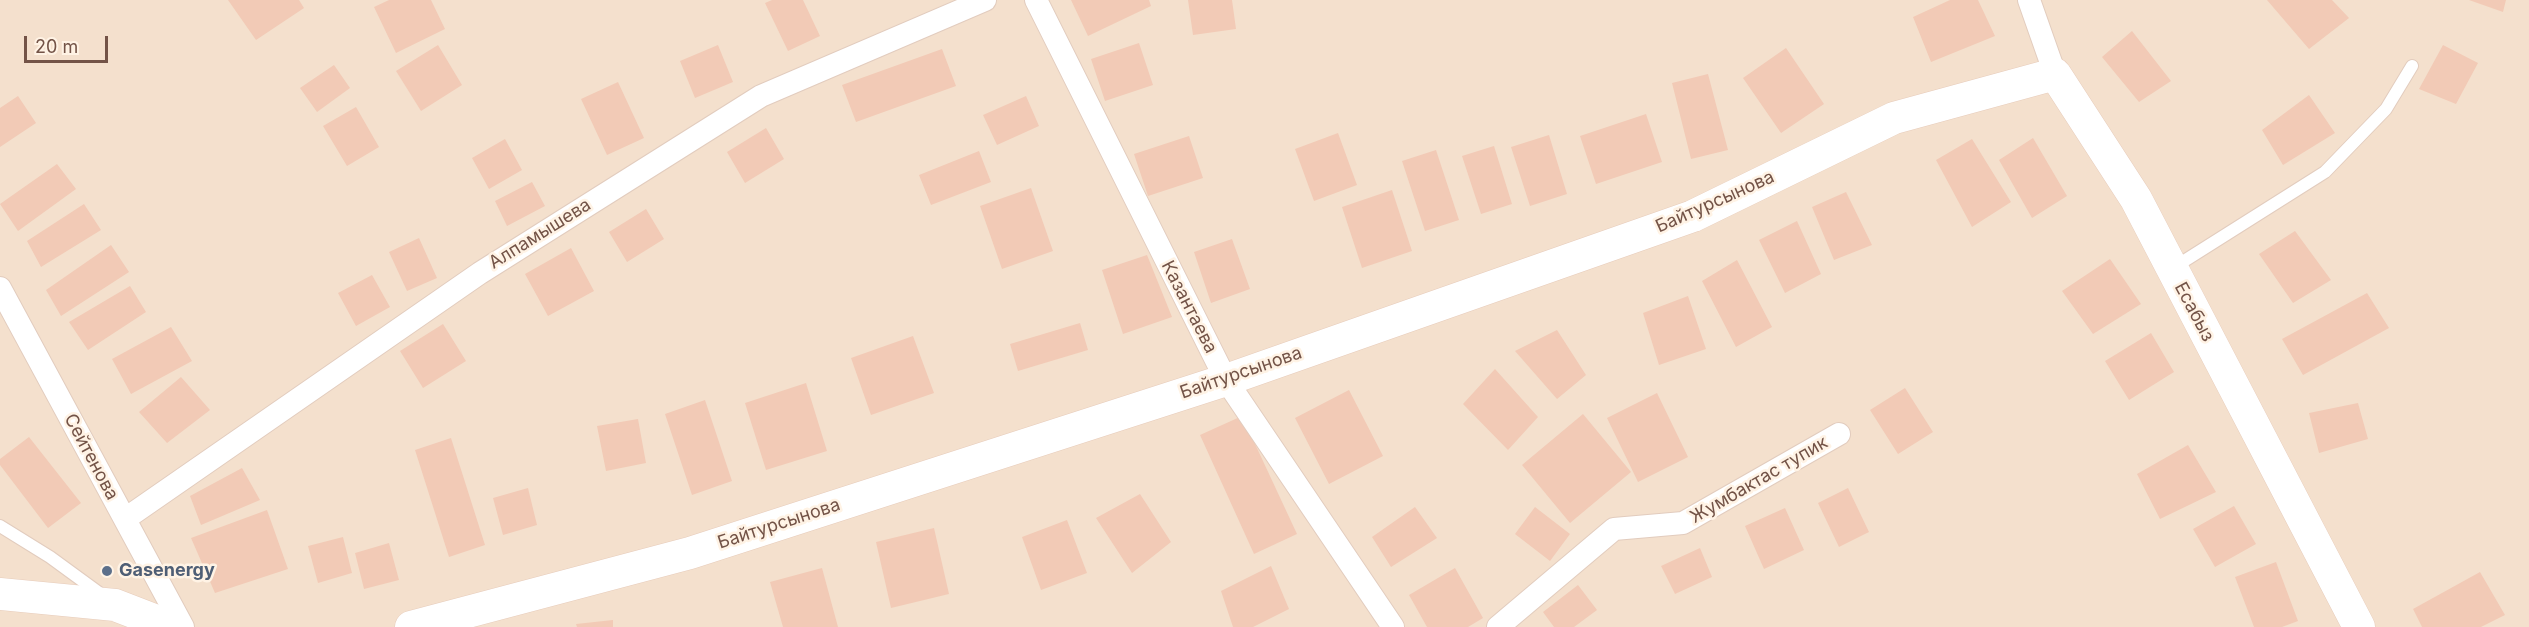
<!DOCTYPE html>
<meta charset="utf-8">
<style>
body{margin:0}
#map{position:relative;width:2529px;height:627px;overflow:hidden;background:#fcefdf;font-family:Inter,sans-serif}
canvas{display:block}
.scale{position:absolute;left:24px;top:36px;width:84px;height:27px;box-sizing:border-box;border:3px solid #735347;border-top:0;padding-left:8px;font-size:18px;line-height:21px;white-space:nowrap;color:#735347;-webkit-text-stroke:4px #fff3e5;paint-order:stroke}
</style>
<div id="map">
<canvas width="2529" height="627"></canvas>
<div class="scale">20 m</div>
</div>
<script>
const ctx = document.querySelector('canvas').getContext('2d');
ctx.lineJoin = 'round';
function paint(path, color) {
  ctx.fillStyle = color;
  ctx.fill(path, 'evenodd');
}
function stroke(path, color, width, dash) {
  ctx.strokeStyle = color;
  ctx.lineWidth = width;
  ctx.lineCap = dash ? 'butt' : 'round';
  ctx.setLineDash(dash || []);
  ctx.stroke(path);
}
function label(font, color, halo, rows, align = 'center') {
  ctx.font = font + ' Inter,sans-serif';
  ctx.lineWidth = 5;
  ctx.setLineDash([]);
  ctx.textBaseline = 'middle';
  ctx.strokeStyle = halo;
  ctx.fillStyle = color;
  for (const [text, x, y, turn = 0] of rows) {
    ctx.save();
    ctx.translate(x, y);
    ctx.rotate((+turn || 0) * Math.PI / 180);
    ctx.textAlign = isNaN(turn) ? turn : align;
    if (halo) ctx.strokeText(text, 0, 0);
    ctx.fillText(text, 0, 0);
    ctx.restore();
  }
}
paint(new Path2D(`
 M 0,0 L 2529,0 L 2529,627 L 0,627 Z`), '#f4e0cd');
paint(new Path2D(`
 M 228,0 L 299,0 L 304,8 L 256,40 Z
 M 389,0 L 431,0 L 445,29 L 396,53 L 374,7 Z
 M 772,0 L 803,0 L 820,36 L 788,51 L 765,3 Z
 M 1071,0 L 1149,0 L 1151,6 L 1088,36 Z
 M 1188,0 L 1232,0 L 1236,29 L 1193,35 Z
 M 1950,0 L 1978,0 L 1995,36 L 1931,62 L 1913,17 Z
 M 2267,0 L 2332,0 L 2349,18 L 2309,49 Z
 M 2469,0 L 2506,0 L 2503,12 Z
 M 2132,31 L 2171,81 L 2139,102 L 2102,57 Z
 M 1139,43 L 1153,85 L 1105,101 L 1091,59 Z
 M 438,45 L 462,85 L 421,111 L 396,71 Z
 M 718,45 L 733,82 L 695,98 L 680,61 Z
 M 2443,45 L 2478,63 L 2456,104 L 2419,89 Z
 M 1786,48 L 1824,104 L 1781,133 L 1743,78 Z
 M 942,49 L 956,86 L 856,122 L 842,85 Z
 M 334,65 L 350,88 L 317,112 L 300,88 Z
 M 1708,74 L 1728,150 L 1691,159 L 1672,83 Z
 M 618,82 L 644,138 L 607,155 L 581,99 Z
 M 2309,95 L 2335,133 L 2283,165 L 2262,130 Z
 M 18,96 L 36,123 L 0,147 L 0,108 Z
 M 1026,96 L 1039,126 L 997,145 L 983,115 Z
 M 356,107 L 379,147 L 347,166 L 323,126 Z
 M 1646,114 L 1662,162 L 1596,184 L 1580,136 Z
 M 766,128 L 784,159 L 745,183 L 727,152 Z
 M 1338,133 L 1357,185 L 1314,201 L 1295,149 Z
 M 1549,135 L 1567,194 L 1530,206 L 1511,147 Z
 M 1189,136 L 1203,178 L 1148,196 L 1134,154 Z
 M 2033,138 L 2067,196 L 2032,218 L 1999,160 Z
 M 505,139 L 522,170 L 489,189 L 472,158 Z
 M 1972,139 L 2011,202 L 1972,227 L 1936,160 Z
 M 1494,146 L 1512,204 L 1481,214 L 1462,156 Z
 M 1436,150 L 1459,220 L 1425,231 L 1402,161 Z
 M 979,151 L 991,182 L 931,205 L 919,175 Z
 M 57,164 L 76,189 L 18,231 L 0,204 Z
 M 532,182 L 545,206 L 507,226 L 495,201 Z
 M 1031,188 L 1053,251 L 1002,269 L 980,206 Z
 M 1392,190 L 1412,251 L 1362,268 L 1342,207 Z
 M 1846,192 L 1872,245 L 1834,260 L 1812,207 Z
 M 84,204 L 101,230 L 41,267 L 27,241 Z
 M 646,209 L 664,239 L 627,262 L 609,232 Z
 M 1797,221 L 1821,274 L 1785,293 L 1759,240 Z
 M 2295,231 L 2331,280 L 2293,303 L 2259,254 Z
 M 419,238 L 437,278 L 407,291 L 389,252 Z
 M 1232,239 L 1250,289 L 1211,303 L 1194,252 Z
 M 111,245 L 129,272 L 61,316 L 46,290 Z
 M 571,248 L 594,291 L 548,316 L 525,274 Z
 M 1147,255 L 1172,317 L 1123,334 L 1102,270 Z
 M 2110,259 L 2141,304 L 2093,334 L 2062,291 Z
 M 1737,260 L 1772,327 L 1736,347 L 1702,281 Z
 M 372,275 L 390,307 L 356,326 L 338,293 Z
 M 130,286 L 146,312 L 88,350 L 69,322 Z
 M 2367,293 L 2389,328 L 2303,375 L 2282,339 Z
 M 1688,296 L 1706,349 L 1659,365 L 1643,313 Z
 M 1080,323 L 1088,350 L 1018,371 L 1010,344 Z
 M 443,324 L 466,361 L 423,388 L 400,351 Z
 M 171,327 L 192,361 L 131,394 L 112,359 Z
 M 1557,330 L 1586,375 L 1557,399 L 1515,351 Z
 M 2151,333 L 2174,372 L 2129,400 L 2105,361 Z
 M 913,336 L 934,393 L 871,415 L 851,358 Z
 M 1495,369 L 1538,417 L 1508,450 L 1463,404 Z
 M 181,377 L 210,410 L 167,443 L 139,412 Z
 M 806,383 L 827,451 L 766,470 L 745,403 Z
 M 1905,388 L 1933,432 L 1898,454 L 1870,410 Z
 M 1349,390 L 1383,456 L 1329,484 L 1295,418 Z
 M 1657,393 L 1688,457 L 1638,482 L 1607,418 Z
 M 705,400 L 732,481 L 692,495 L 665,414 Z
 M 2358,403 L 2368,439 L 2319,453 L 2309,413 Z
 M 1583,414 L 1631,472 L 1570,523 L 1522,465 Z
 M 1242,416 L 1297,534 L 1254,554 L 1200,435 Z
 M 638,419 L 646,463 L 606,471 L 597,426 Z
 M 29,437 L 81,503 L 48,528 L 0,465 L 0,459 Z
 M 451,438 L 485,545 L 449,557 L 415,450 Z
 M 2188,445 L 2216,492 L 2160,519 L 2137,474 Z
 M 242,468 L 260,500 L 201,525 L 190,496 Z
 M 528,488 L 537,525 L 503,535 L 493,498 Z
 M 1848,488 L 1869,532 L 1839,547 L 1818,503 Z
 M 1140,494 L 1171,542 L 1132,573 L 1096,518 Z
 M 2234,506 L 2256,544 L 2215,567 L 2193,529 Z
 M 1415,507 L 1437,538 L 1391,567 L 1372,537 Z
 M 1535,507 L 1570,534 L 1550,561 L 1515,534 Z
 M 1785,508 L 1804,550 L 1764,569 L 1745,526 Z
 M 267,510 L 288,569 L 215,593 L 191,538 Z
 M 1067,520 L 1087,573 L 1041,590 L 1022,537 Z
 M 934,528 L 949,594 L 891,608 L 876,542 Z
 M 343,537 L 352,573 L 318,583 L 308,546 Z
 M 389,543 L 399,580 L 364,589 L 355,553 Z
 M 1700,548 L 1712,577 L 1675,594 L 1661,566 Z
 M 2276,562 L 2298,621 L 2282,627 L 2254,627 L 2235,577 Z
 M 1271,566 L 1289,609 L 1253,627 L 1233,627 L 1221,591 Z
 M 822,568 L 838,627 L 783,627 L 770,582 Z
 M 1455,568 L 1483,618 L 1468,627 L 1427,627 L 1409,595 Z
 M 2480,572 L 2505,615 L 2481,627 L 2422,627 L 2413,609 Z
 M 1578,585 L 1597,610 L 1574,627 L 1554,627 L 1543,612 Z
 M 613,620 L 613,627 L 577,627 L 576,624 Z`), '#f2cab6');
const lane = new Path2D(`
 M 2173,268 L 2325,172 L 2386,109 L 2412,66
 M 0,526 L 50,557 L 102,595`);
const street = new Path2D(`
 M 1036,0 L 1226,380 L 1393,627
 M 2029,0 L 2055,74
 M 0,288 L 183,627
 M 125,519 L 480,273 L 761,96 L 985,0
 M 1498,627 L 1614,529 L 1683,523 L 1839,434`);
const secondary = new Path2D(`
 M 0,594 L 115,605 L 172,627
 M 411,627 L 690,553 L 1226,380 L 1693,216 L 1894,118 L 2055,74 L 2136,199 L 2359,627`);
stroke(lane, '#e2ccbe', 14);
stroke(street, '#e2ccbe', 24);
stroke(secondary, '#e7ccbb', 33);
stroke(lane, '#fff', 12);
stroke(street, '#fff', 22);
stroke(secondary, '#fff', 32);
for (const [x, y, r, color] of [
 [107,571,6,"#5c6f8a"]
]) {
  const dot = new Path2D();
  dot.arc(x, y, r, 0, 2 * Math.PI);
  ctx.fillStyle = color;
  ctx.fill(dot);
  stroke(dot, '#fff3e5', 2);
}
label('18px', '#735347', '#fff3e5', [
 ["Байтурсынова",1715,202,-24],
 ["Алпамышева",540,234,-32],
 ["Казантаева",1189,307,63],
 ["Есабыз",2194,312,62],
 ["Байтурсынова",1241,373,-19],
 ["Сейтенова",91,457,62],
 ["Жумбактас тупик",1759,480,-30],
 ["Байтурсынова",779,524,-18]
]);
label('bold 18px', '#4e5e75', '#fff3e5', [
 ["Gasenergy",119,571]
], 'left');
</script>
